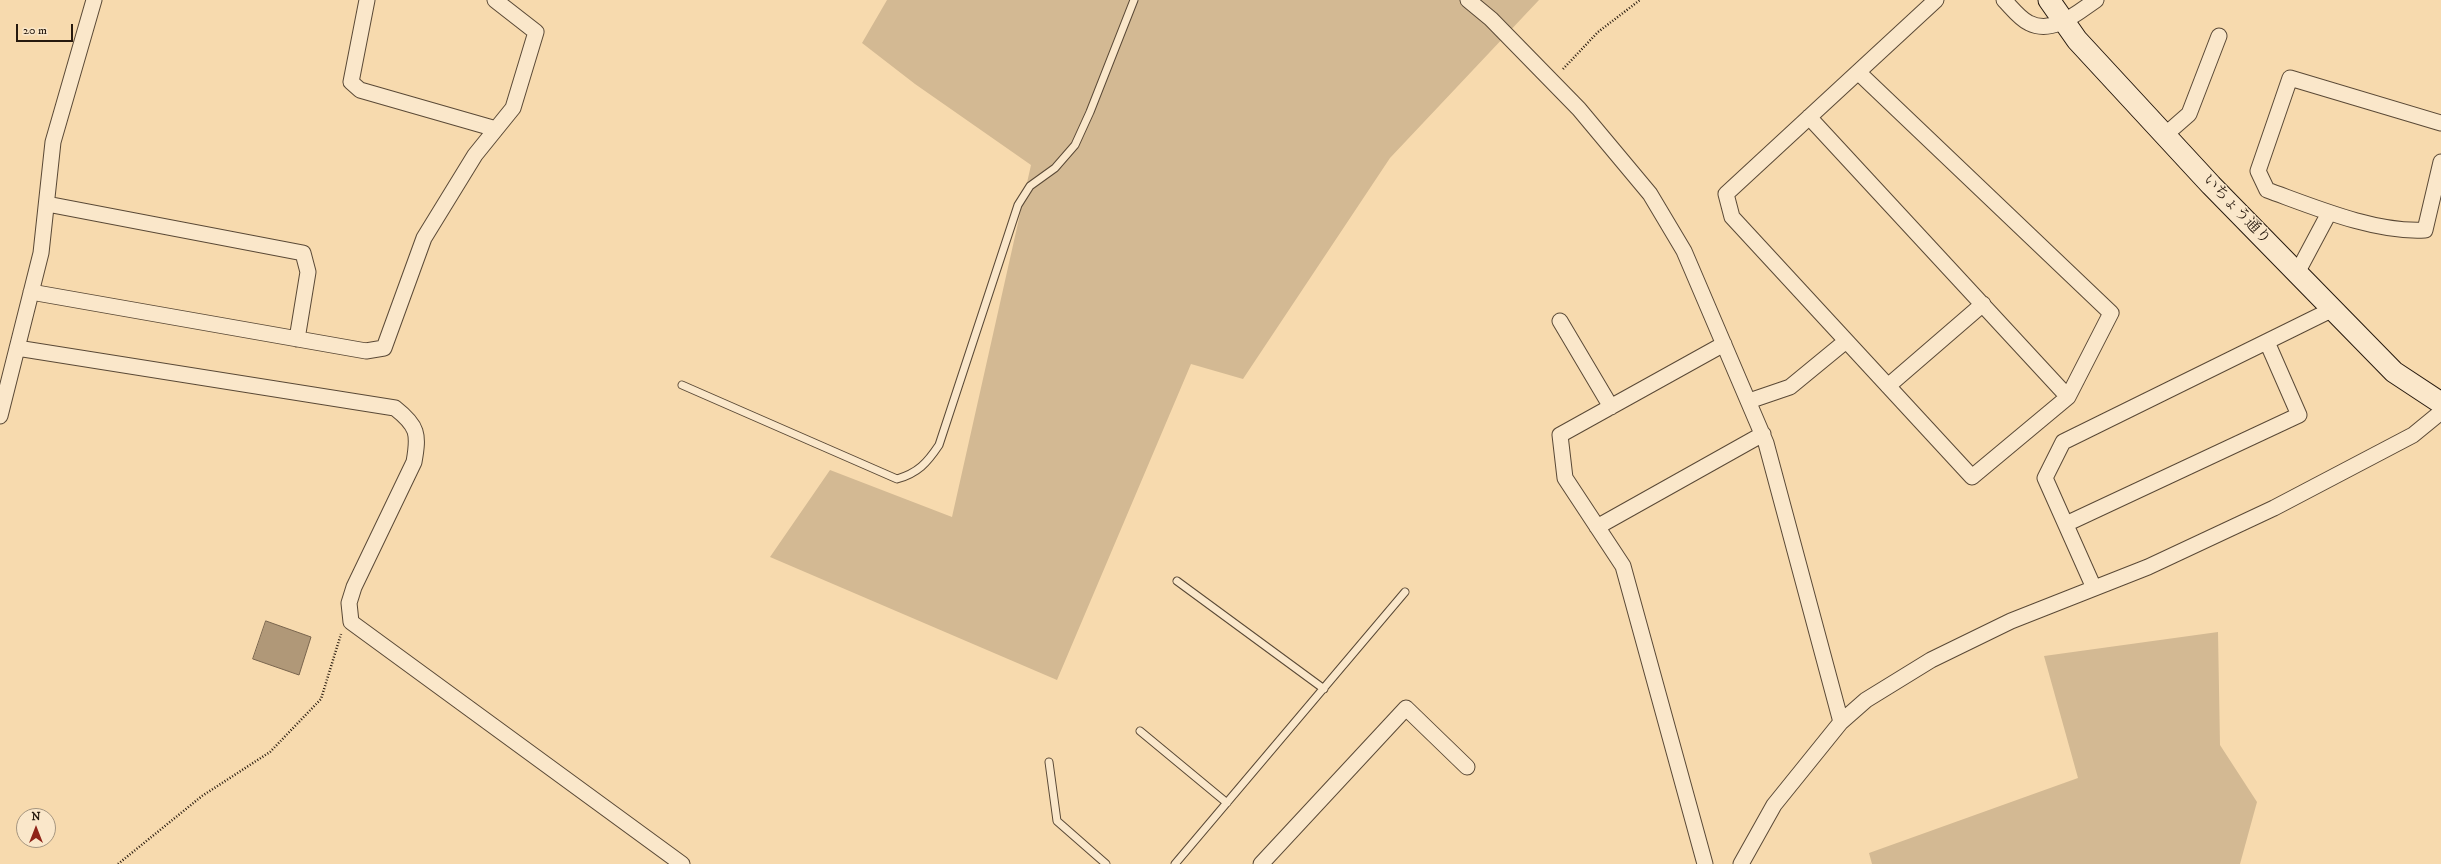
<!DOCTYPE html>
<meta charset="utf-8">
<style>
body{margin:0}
#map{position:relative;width:2441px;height:864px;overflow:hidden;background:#f7daae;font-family:"IM FELL DW Pica",serif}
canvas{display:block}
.north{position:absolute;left:16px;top:808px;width:40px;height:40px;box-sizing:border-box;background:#fae7ca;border:1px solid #a5957f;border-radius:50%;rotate:0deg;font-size:11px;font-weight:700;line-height:16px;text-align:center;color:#26190e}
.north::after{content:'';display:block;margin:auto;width:14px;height:18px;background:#8f2418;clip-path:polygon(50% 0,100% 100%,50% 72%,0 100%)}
.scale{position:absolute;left:16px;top:24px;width:57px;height:18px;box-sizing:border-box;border:2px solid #26190e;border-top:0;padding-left:5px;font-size:12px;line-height:14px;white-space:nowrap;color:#26190e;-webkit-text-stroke:3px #fae7ca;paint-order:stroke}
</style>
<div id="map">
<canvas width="2441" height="864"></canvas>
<div class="north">N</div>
<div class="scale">20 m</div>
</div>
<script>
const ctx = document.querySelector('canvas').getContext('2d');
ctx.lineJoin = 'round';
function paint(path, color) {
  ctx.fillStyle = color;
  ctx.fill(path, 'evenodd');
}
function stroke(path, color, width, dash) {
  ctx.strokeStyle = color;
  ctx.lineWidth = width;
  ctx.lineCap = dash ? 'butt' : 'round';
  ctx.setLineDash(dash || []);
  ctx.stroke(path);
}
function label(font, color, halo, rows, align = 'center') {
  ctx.font = font + ' "IM FELL DW Pica","Noto Serif JP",serif';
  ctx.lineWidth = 3;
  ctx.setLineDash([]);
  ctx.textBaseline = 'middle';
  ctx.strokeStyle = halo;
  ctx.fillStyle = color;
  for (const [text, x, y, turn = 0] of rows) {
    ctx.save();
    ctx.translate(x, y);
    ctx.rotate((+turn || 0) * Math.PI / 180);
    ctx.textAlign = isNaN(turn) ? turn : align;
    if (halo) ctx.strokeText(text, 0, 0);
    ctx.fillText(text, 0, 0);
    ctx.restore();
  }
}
paint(new Path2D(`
 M 887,0 L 1539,0 L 1390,158 L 1243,379 L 1191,364 L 1057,680 L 770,557 L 830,470 L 952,517 L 1031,165 L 915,84 L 862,43 Z
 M 2218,632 L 2220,745 L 2257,802 L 2240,864 L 1872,864 L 1869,853 L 2078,778 L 2044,656 Z`), '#d3b993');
const water = new Path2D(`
 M 266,621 L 311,637 L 299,675 L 253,659 Z`);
paint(water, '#b09878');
stroke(water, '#79654e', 1);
const lane = new Path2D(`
 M 682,385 L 897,479 C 918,473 927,463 939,445 L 1018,205 L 1030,186 L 1055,168 L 1075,145 L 1090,112 L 1134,0
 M 1177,581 L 1324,689
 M 1140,731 L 1227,803
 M 1049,762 L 1057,821 L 1106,864
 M 1175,864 L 1405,592`);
const street = new Path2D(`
 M 367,0 L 351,82 L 360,90 L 496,129
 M 1468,0 L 1491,19 L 1579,109 L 1650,194 L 1684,251 L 1766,443 L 1841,722
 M 2004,0 C 2011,7 2020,19 2029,23 C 2053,35 2077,13 2096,0
 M 1858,72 L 2111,313 L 2068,397 L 1972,477 L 1732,217 L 1726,194 L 1936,0
 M 1809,117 L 2068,397
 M 2441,123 L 2290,78 L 2258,171 L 2267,190 C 2314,207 2375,233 2425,230 L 2441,162
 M 2165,135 L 2189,114 L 2219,36
 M 47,204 L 303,253 L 308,272 L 297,339
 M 2297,273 L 2329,213
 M 31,292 L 366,351 L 384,348 L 424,238 L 475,155 L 513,108 L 536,32 L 495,0
 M 1560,321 L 1611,407
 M 17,348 L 395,408 C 418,426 419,434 414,462 L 354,587 L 349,603 L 351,622 L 682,864
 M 1888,386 L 1983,304
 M 1749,401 L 1790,387 L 1846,341
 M 0,416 L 41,253 L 53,142 L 94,0
 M 2066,524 L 2299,415 L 2267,342
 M 1597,527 L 1763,434
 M 2094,588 L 2045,478 L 2063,442 L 2333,309
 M 1261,864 L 1406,708 L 1467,767
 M 1705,864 L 1623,566 L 1565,478 L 1560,435 L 1724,344
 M 1741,864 L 1774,805 L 1841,722 L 1866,700 L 1931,660 L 2011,621 L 2148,567 L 2274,508 L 2413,435 L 2441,412`);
const secondary = new Path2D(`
 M 2049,0 L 2077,40 L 2211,185 L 2394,372 L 2441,403`);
stroke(lane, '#5a4936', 9);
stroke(street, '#5a4936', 17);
stroke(secondary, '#26190e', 23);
stroke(new Path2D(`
 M 1563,69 L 1598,32 L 1640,0
 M 118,864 L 202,796 L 270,752 L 321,699 L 341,634`), '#26190e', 2.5, [1, 2]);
stroke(lane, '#fae7ca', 7);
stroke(street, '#fae7ca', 15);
stroke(secondary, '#fae7ca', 21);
label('15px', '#26190e', '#fae7ca', [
 ["いちょう通り",2236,210,46]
]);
</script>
